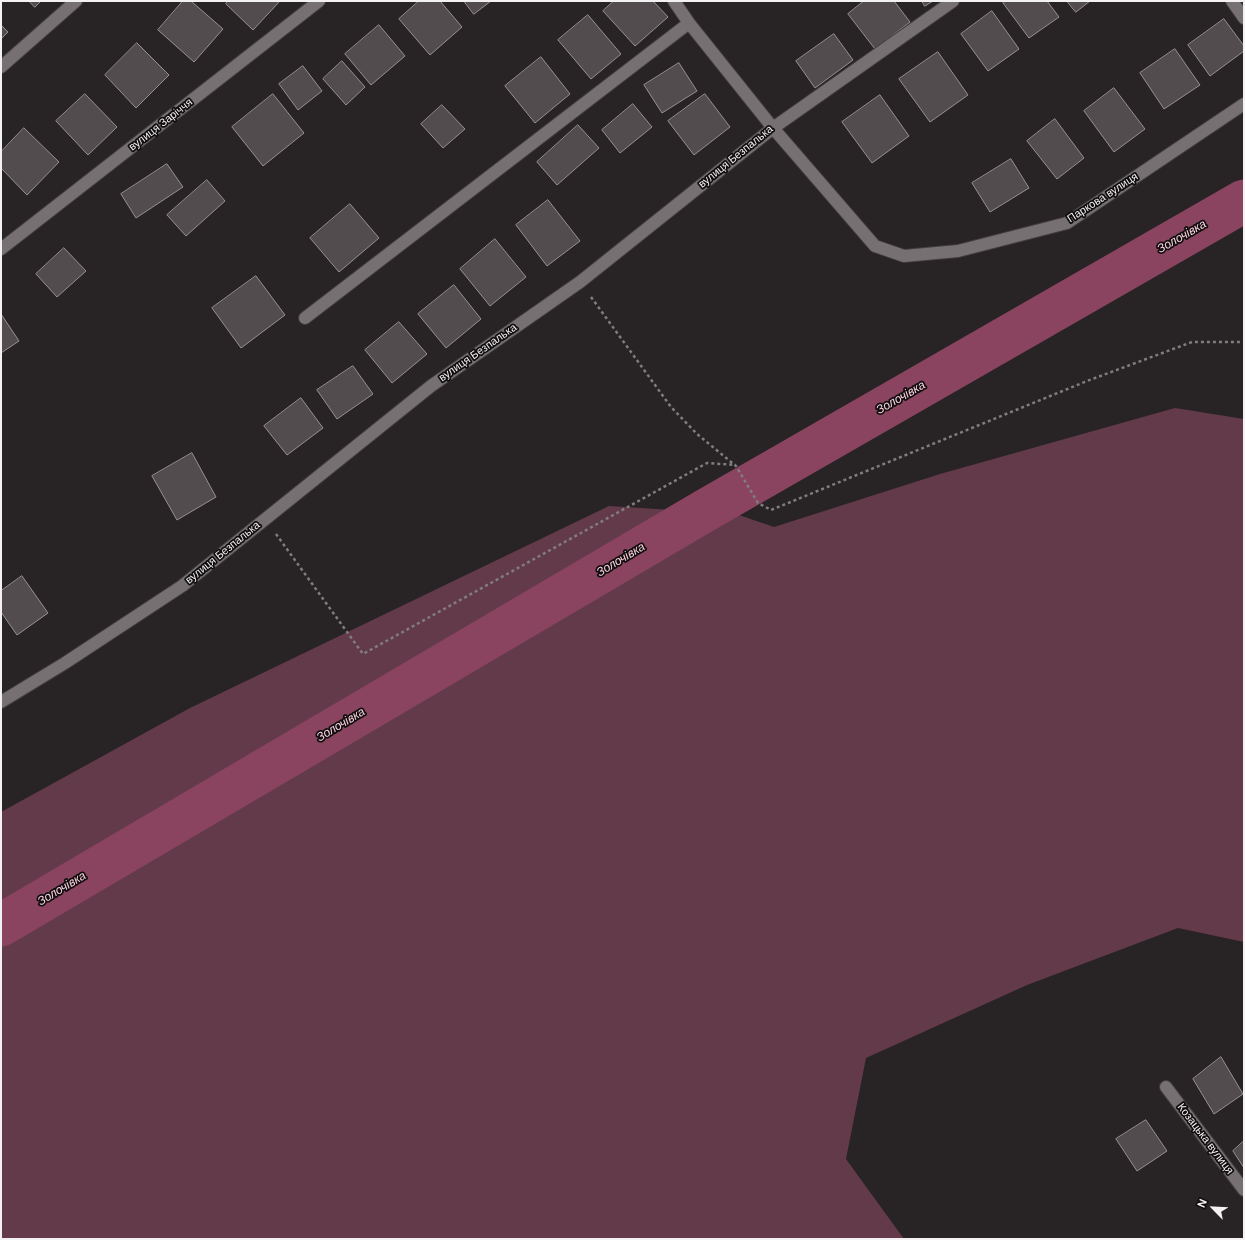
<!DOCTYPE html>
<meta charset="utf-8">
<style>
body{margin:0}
#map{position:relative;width:1245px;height:1240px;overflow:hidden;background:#282324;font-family:"DM Sans",sans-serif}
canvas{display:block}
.frame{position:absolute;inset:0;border:2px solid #f4f1f2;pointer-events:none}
.north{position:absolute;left:1193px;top:1188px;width:40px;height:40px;-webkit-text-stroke:3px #0f0d0d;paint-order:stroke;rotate:294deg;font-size:11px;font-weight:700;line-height:16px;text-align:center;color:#f4f1f2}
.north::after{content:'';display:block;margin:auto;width:14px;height:18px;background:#f4f1f2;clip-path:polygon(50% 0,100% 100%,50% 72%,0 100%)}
</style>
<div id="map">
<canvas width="1245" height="1240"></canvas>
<div class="frame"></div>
<div class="north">N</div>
</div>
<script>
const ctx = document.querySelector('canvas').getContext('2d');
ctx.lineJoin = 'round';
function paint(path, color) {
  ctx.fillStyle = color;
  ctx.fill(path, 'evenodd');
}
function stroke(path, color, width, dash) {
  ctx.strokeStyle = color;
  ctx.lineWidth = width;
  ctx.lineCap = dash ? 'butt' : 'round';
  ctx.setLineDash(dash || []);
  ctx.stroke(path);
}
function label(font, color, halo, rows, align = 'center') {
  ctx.font = font + ' "DM Sans",sans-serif';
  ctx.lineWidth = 3.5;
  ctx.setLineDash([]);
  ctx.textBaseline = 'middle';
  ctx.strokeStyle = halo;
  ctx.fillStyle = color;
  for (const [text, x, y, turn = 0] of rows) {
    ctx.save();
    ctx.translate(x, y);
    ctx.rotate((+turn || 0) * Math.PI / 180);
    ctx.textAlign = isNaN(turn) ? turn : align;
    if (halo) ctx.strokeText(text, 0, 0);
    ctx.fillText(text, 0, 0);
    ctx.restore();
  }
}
paint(new Path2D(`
 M 1175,408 L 1244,419 L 1244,942 L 1178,928 L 1027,985 L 866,1058 L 846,1159 L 904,1239 L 1,1239 L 1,812 L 190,708 L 609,506 L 736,514 L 774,527 L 940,474 Z`), '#633a49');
stroke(new Path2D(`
 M 1,925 L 706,510 L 1244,201`), '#8a445f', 43);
const building = new Path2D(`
 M 29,1 L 41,1 L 35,7 Z
 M 183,1 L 191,1 L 223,29 L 194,62 L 158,30 Z
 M 228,1 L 280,1 L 253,30 L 226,4 Z
 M 419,1 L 440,1 L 462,27 L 430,55 L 399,19 Z
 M 464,1 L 491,1 L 474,14 Z
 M 614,1 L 653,1 L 668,17 L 635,46 L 603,11 Z
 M 864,1 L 894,1 L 910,22 L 875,49 L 848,14 Z
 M 922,1 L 933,1 L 925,6 Z
 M 1006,1 L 1047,1 L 1059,17 L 1029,38 L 1003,3 Z
 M 1067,1 L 1090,1 L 1076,12 Z
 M 992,11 L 1019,49 L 988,71 L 961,34 Z
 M 588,15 L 621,54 L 591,79 L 558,40 Z
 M 1224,19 L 1244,46 L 1244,51 L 1210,76 L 1188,45 Z
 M 1,25 L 8,32 L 1,39 Z
 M 379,25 L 405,56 L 371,85 L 345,54 Z
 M 834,34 L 853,60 L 815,88 L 796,61 Z
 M 137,43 L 169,75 L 136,108 L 105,75 Z
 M 1175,49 L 1200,85 L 1164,109 L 1140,73 Z
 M 938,52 L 968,95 L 930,122 L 899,79 Z
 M 541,57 L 570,94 L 535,123 L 505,86 Z
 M 342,61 L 365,87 L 346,105 L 323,79 Z
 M 679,63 L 697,91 L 662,113 L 644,85 Z
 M 303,66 L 322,91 L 298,110 L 279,84 Z
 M 1114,88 L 1145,129 L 1114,152 L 1084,111 Z
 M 85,94 L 117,127 L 88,155 L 56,121 Z
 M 273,94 L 304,133 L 263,166 L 232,127 Z
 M 705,94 L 730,127 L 694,155 L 668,121 Z
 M 880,95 L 909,136 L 872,163 L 842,122 Z
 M 633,104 L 652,127 L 620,153 L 602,130 Z
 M 442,105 L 465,129 L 443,148 L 421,124 Z
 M 1055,119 L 1084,158 L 1057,179 L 1027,141 Z
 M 578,125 L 599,148 L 557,185 L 537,162 Z
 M 24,128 L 59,162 L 27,195 L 1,168 L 1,152 Z
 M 1011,159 L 1029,188 L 990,212 L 972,183 Z
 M 167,164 L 183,187 L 136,218 L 121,194 Z
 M 207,180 L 225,201 L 186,236 L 167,215 Z
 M 548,200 L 580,241 L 547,266 L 516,225 Z
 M 350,204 L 379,238 L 339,272 L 310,238 Z
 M 495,239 L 526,277 L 490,306 L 460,269 Z
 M 64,248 L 86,271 L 57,297 L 36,274 Z
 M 256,276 L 285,315 L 241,348 L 212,308 Z
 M 454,285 L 481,319 L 446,348 L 418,314 Z
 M 1,314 L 19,341 L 1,353 Z
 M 399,322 L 427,354 L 392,383 L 365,350 Z
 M 353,366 L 373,394 L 337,419 L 317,390 Z
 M 301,398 L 323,428 L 287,455 L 264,426 Z
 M 192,453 L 216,497 L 177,520 L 152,476 Z
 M 22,576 L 48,613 L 17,635 L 1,612 L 1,591 Z
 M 1221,1057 L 1243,1094 L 1214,1114 L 1193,1079 Z
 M 1146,1120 L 1167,1151 L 1137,1171 L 1116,1139 Z
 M 1244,1141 L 1244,1168 L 1233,1151 Z`);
paint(building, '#524c4e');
stroke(building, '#979193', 1);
const minor = new Path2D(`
 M 674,1 L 689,23 L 773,128 L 875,246 L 904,256 L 958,251 L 1067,223 L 1244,104
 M 1232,1 L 1244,18
 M 1,67 L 76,1
 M 1,249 L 319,1
 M 305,318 L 689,23
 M 1,702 L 65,663 L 182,586 L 431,386 L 580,282 L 773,128 L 953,1
 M 1166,1087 L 1244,1190`);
stroke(minor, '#423e3f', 14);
stroke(new Path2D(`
 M 591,297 L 671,407 L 697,434 L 736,466 L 758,503 L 771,510 L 1087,381 L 1192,342 L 1244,342
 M 276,534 L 363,654 L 707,463 L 736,465`), '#817d7e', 2.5, [3, 3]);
stroke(minor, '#767072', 12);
label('11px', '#f4f1f2', '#0f0d0d', [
 ["вулиця Заріччя",161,125,-38],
 ["вулиця Безпалька",736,157,-39],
 ["Паркова вулиця",1103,198,-33],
 ["вулиця Безпалька",478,353,-35],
 ["вулиця Безпалька",223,553,-39],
 ["Козацька вулиця",1205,1139,53]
]);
label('italic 12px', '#fed2e0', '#0f0d0d', [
 ["Золочівка",1182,237,-30],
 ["Золочівка",901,398,-30],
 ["Золочівка",621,560,-31],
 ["Золочівка",341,725,-31],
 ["Золочівка",62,889,-31]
]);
</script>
